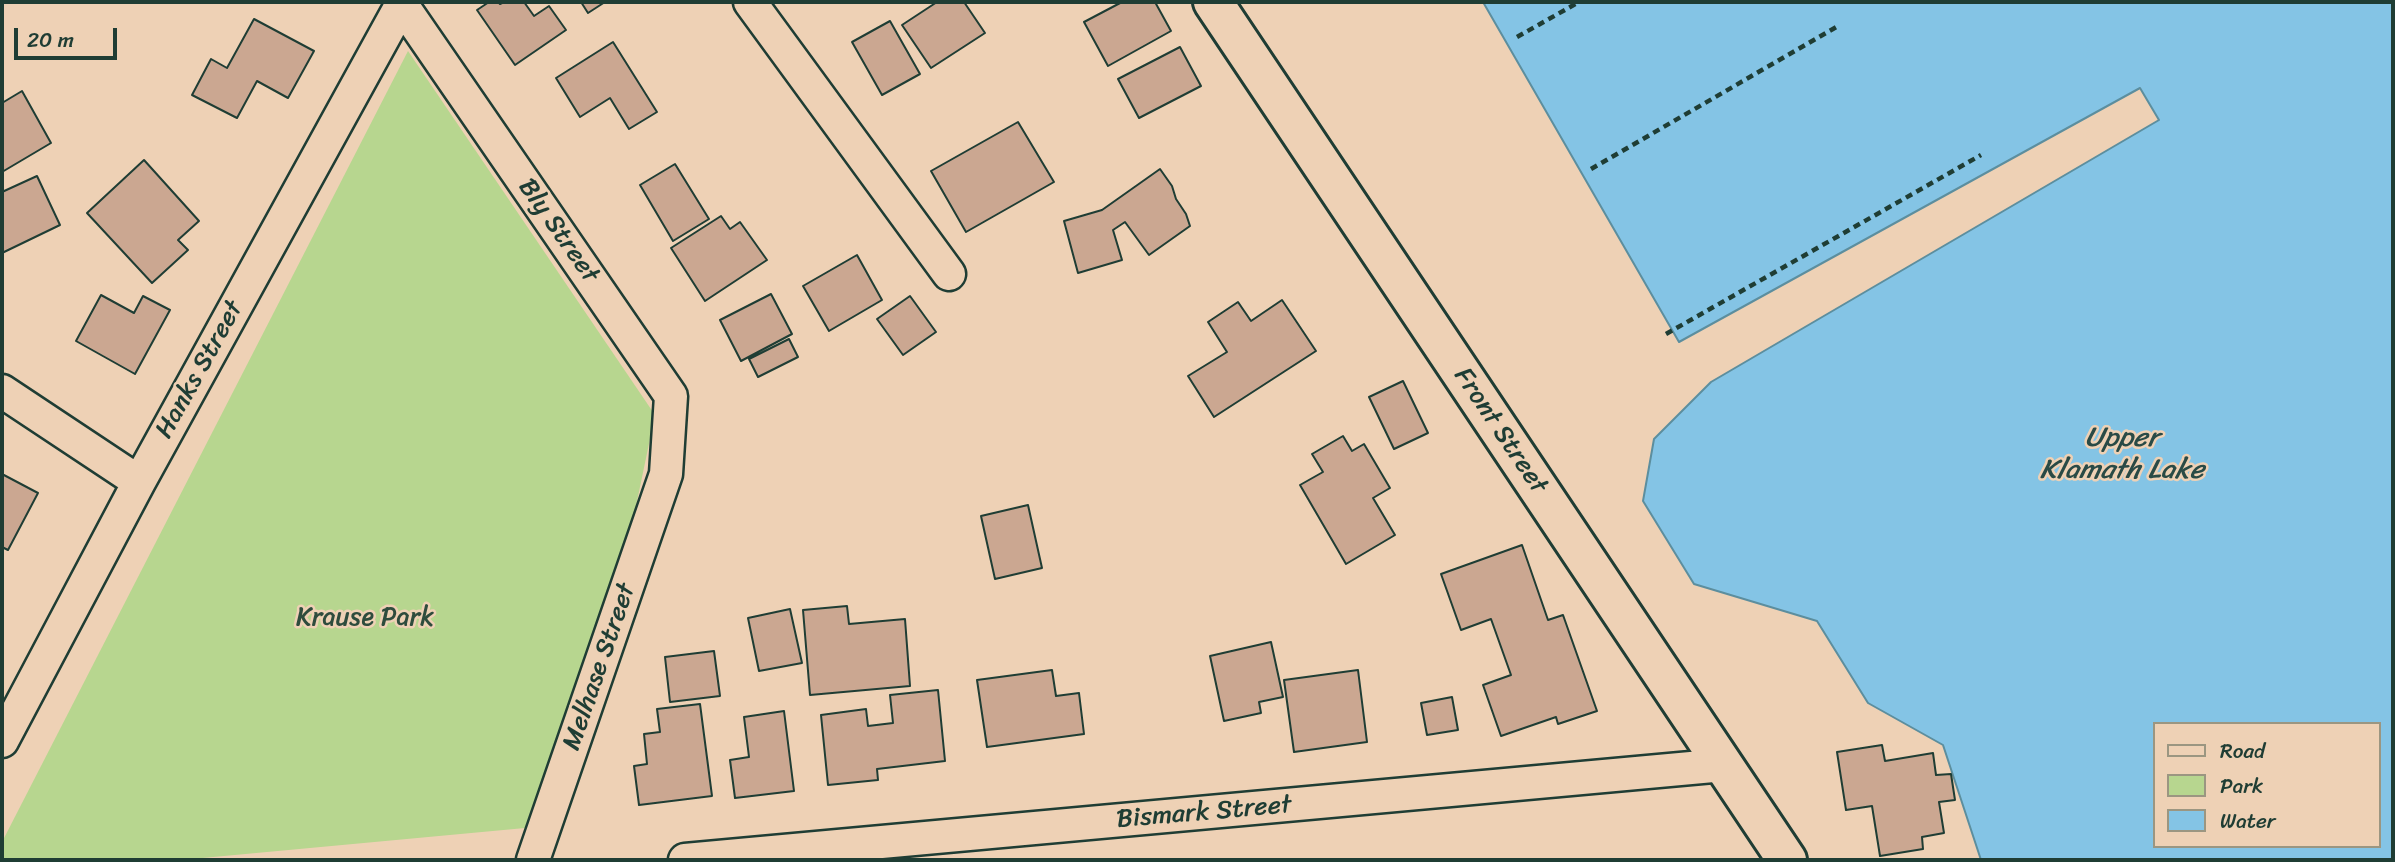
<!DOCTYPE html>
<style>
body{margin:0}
#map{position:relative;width:2395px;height:862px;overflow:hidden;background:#eed1b5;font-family:Sriracha,sans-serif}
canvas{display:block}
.frame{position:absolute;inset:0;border:4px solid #1f3d34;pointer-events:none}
.legend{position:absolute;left:2153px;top:722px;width:228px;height:126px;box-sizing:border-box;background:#eed1b5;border:2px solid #9b9681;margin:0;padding:9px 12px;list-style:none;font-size:21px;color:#1f3d34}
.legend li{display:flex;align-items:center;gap:14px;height:35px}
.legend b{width:35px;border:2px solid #9b9681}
.scale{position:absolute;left:14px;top:28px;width:103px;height:32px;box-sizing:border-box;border:4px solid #1f3d34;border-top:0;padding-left:9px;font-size:21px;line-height:24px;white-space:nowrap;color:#1f3d34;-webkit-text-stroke:5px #eed1b5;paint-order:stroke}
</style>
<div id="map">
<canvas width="2395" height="862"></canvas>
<div class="frame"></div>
<ul class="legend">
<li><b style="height:9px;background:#eed1b5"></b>Road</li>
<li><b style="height:19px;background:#b7d68f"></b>Park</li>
<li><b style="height:19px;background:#84c4e5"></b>Water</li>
</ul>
<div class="scale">20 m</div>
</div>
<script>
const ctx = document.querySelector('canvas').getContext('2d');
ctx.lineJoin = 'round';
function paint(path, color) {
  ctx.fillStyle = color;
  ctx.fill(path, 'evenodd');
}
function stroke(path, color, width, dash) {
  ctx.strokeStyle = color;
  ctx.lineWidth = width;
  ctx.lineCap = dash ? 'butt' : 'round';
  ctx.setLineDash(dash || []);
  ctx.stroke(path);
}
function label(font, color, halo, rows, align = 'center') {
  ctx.font = font + ' Sriracha,sans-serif';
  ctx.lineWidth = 5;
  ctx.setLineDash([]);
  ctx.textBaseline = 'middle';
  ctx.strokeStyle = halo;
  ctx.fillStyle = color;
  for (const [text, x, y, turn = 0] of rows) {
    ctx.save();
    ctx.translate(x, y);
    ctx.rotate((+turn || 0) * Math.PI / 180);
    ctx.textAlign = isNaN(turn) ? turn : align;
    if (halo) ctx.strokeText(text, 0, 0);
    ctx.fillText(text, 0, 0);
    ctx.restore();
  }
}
paint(new Path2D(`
 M 408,51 L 655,415 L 631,530 L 525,828 L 181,860 L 2,860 L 2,842 Z`), '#b7d68f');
const water = new Path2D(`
 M 1483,2 L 2393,2 L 2393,860 L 1981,860 L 1943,745 L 1868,703 L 1817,621 L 1694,584 L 1643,501 L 1654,439 L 1711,382 L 2159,120 L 2140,88 L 1679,342 ZM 2155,724 L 2379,724 L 2379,846 L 2155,846 Z`);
paint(water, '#84c4e5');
stroke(water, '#5c8e9e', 2);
const building = new Path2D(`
 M 489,2 L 498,2 L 500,4 L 504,2 L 524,2 L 534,16 L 549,6 L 566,30 L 515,65 L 477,10 Z
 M 581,2 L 605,2 L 588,13 Z
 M 937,2 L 964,2 L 985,33 L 931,68 L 902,25 Z
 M 1122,2 L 1155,2 L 1171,31 L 1108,66 L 1084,22 Z
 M 254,19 L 314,51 L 288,98 L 257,81 L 237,118 L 192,95 L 211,59 L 227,68 Z
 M 890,21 L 920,74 L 882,95 L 852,42 Z
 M 613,42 L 657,112 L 629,129 L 610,98 L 580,117 L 556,78 Z
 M 1180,47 L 1201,86 L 1139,118 L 1118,79 Z
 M 22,91 L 51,143 L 2,172 L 2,103 Z
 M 1018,122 L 1054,182 L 966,232 L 931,171 Z
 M 144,160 L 199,221 L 178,240 L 188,250 L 152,283 L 87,213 Z
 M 675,164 L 709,219 L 673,241 L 640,185 Z
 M 1160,169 L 1172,186 L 1176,199 L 1186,214 L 1190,226 L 1149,255 L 1125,222 L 1113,230 L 1122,260 L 1078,273 L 1064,221 L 1102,210 Z
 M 37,176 L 60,225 L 2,253 L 2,192 Z
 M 721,216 L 730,229 L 740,222 L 767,260 L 705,301 L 671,248 Z
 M 857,255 L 882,300 L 829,331 L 803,286 Z
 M 771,294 L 792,334 L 741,361 L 720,320 Z
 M 101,295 L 134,313 L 143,296 L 170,310 L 135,374 L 76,341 Z
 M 910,296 L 936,332 L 903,355 L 877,319 Z
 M 1282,300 L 1316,351 L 1214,417 L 1188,376 L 1227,352 L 1208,322 L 1238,302 L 1251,321 Z
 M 789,339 L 798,357 L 758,377 L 749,359 Z
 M 1403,381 L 1428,433 L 1394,449 L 1369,397 Z
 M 1343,436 L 1352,451 L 1364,444 L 1390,488 L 1373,498 L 1395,535 L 1346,564 L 1300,485 L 1323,472 L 1312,454 Z
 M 2,474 L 38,493 L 8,550 L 2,547 Z
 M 1028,505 L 1042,568 L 995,579 L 981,516 Z
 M 1522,545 L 1548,620 L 1563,615 L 1597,711 L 1558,724 L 1556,717 L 1501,736 L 1483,685 L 1511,675 L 1491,619 L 1461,630 L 1441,574 Z
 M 847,606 L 849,624 L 905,619 L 910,686 L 810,695 L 803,610 Z
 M 790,609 L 802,663 L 759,671 L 748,618 Z
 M 1271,642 L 1283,697 L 1259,702 L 1261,713 L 1224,721 L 1210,656 Z
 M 714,651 L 720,696 L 670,702 L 665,657 Z
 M 1052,670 L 1056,696 L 1079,693 L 1084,734 L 987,747 L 977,680 Z
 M 1358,670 L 1367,742 L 1294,752 L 1284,680 Z
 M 938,690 L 945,761 L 877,769 L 878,780 L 828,785 L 821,715 L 866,709 L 868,726 L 893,723 L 890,695 Z
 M 1452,697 L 1458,730 L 1427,735 L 1421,703 Z
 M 700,704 L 712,796 L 639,805 L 634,766 L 647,764 L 644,734 L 660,732 L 657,709 Z
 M 784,711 L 794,791 L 735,798 L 730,760 L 749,757 L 744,717 Z
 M 1882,745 L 1885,761 L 1933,753 L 1936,775 L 1951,774 L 1955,800 L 1939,802 L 1944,833 L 1922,837 L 1923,849 L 1880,856 L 1872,806 L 1846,810 L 1837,752 Z`);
paint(building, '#cba791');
stroke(building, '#1f3d34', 2);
const minor = new Path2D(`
 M 400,2 L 671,396 L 666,474 L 533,860
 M 750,2 L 949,274
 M 2,391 L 139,482
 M 2,741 L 139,482 L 403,2
 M 685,860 L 1724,765`);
const tertiary = new Path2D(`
 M 1213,2 L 1787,860`);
stroke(minor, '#1f3d34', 37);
stroke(tertiary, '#1f3d34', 44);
stroke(new Path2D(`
 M 1517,37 L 1579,2
 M 1591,169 L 1838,26
 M 1666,334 L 1981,155`), '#1f3d34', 4.5, [7, 5]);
stroke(minor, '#eed1b5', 32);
stroke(tertiary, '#eed1b5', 38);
label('26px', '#1f3d34', '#eed1b5', [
 ["Bly Street",558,231,55],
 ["Hanks Street",200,370,-61],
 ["Front Street",1500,431,56],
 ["Melhase Street",600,667,-71],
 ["Bismark Street",1204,813,-5]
]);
label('26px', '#2e4c3d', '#eed1b5', [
 ["Krause Park",365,618]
]);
label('italic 28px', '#294a46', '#eed1b5', [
 ["Upper",2122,439],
 ["Klamath Lake",2122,471]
]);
</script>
